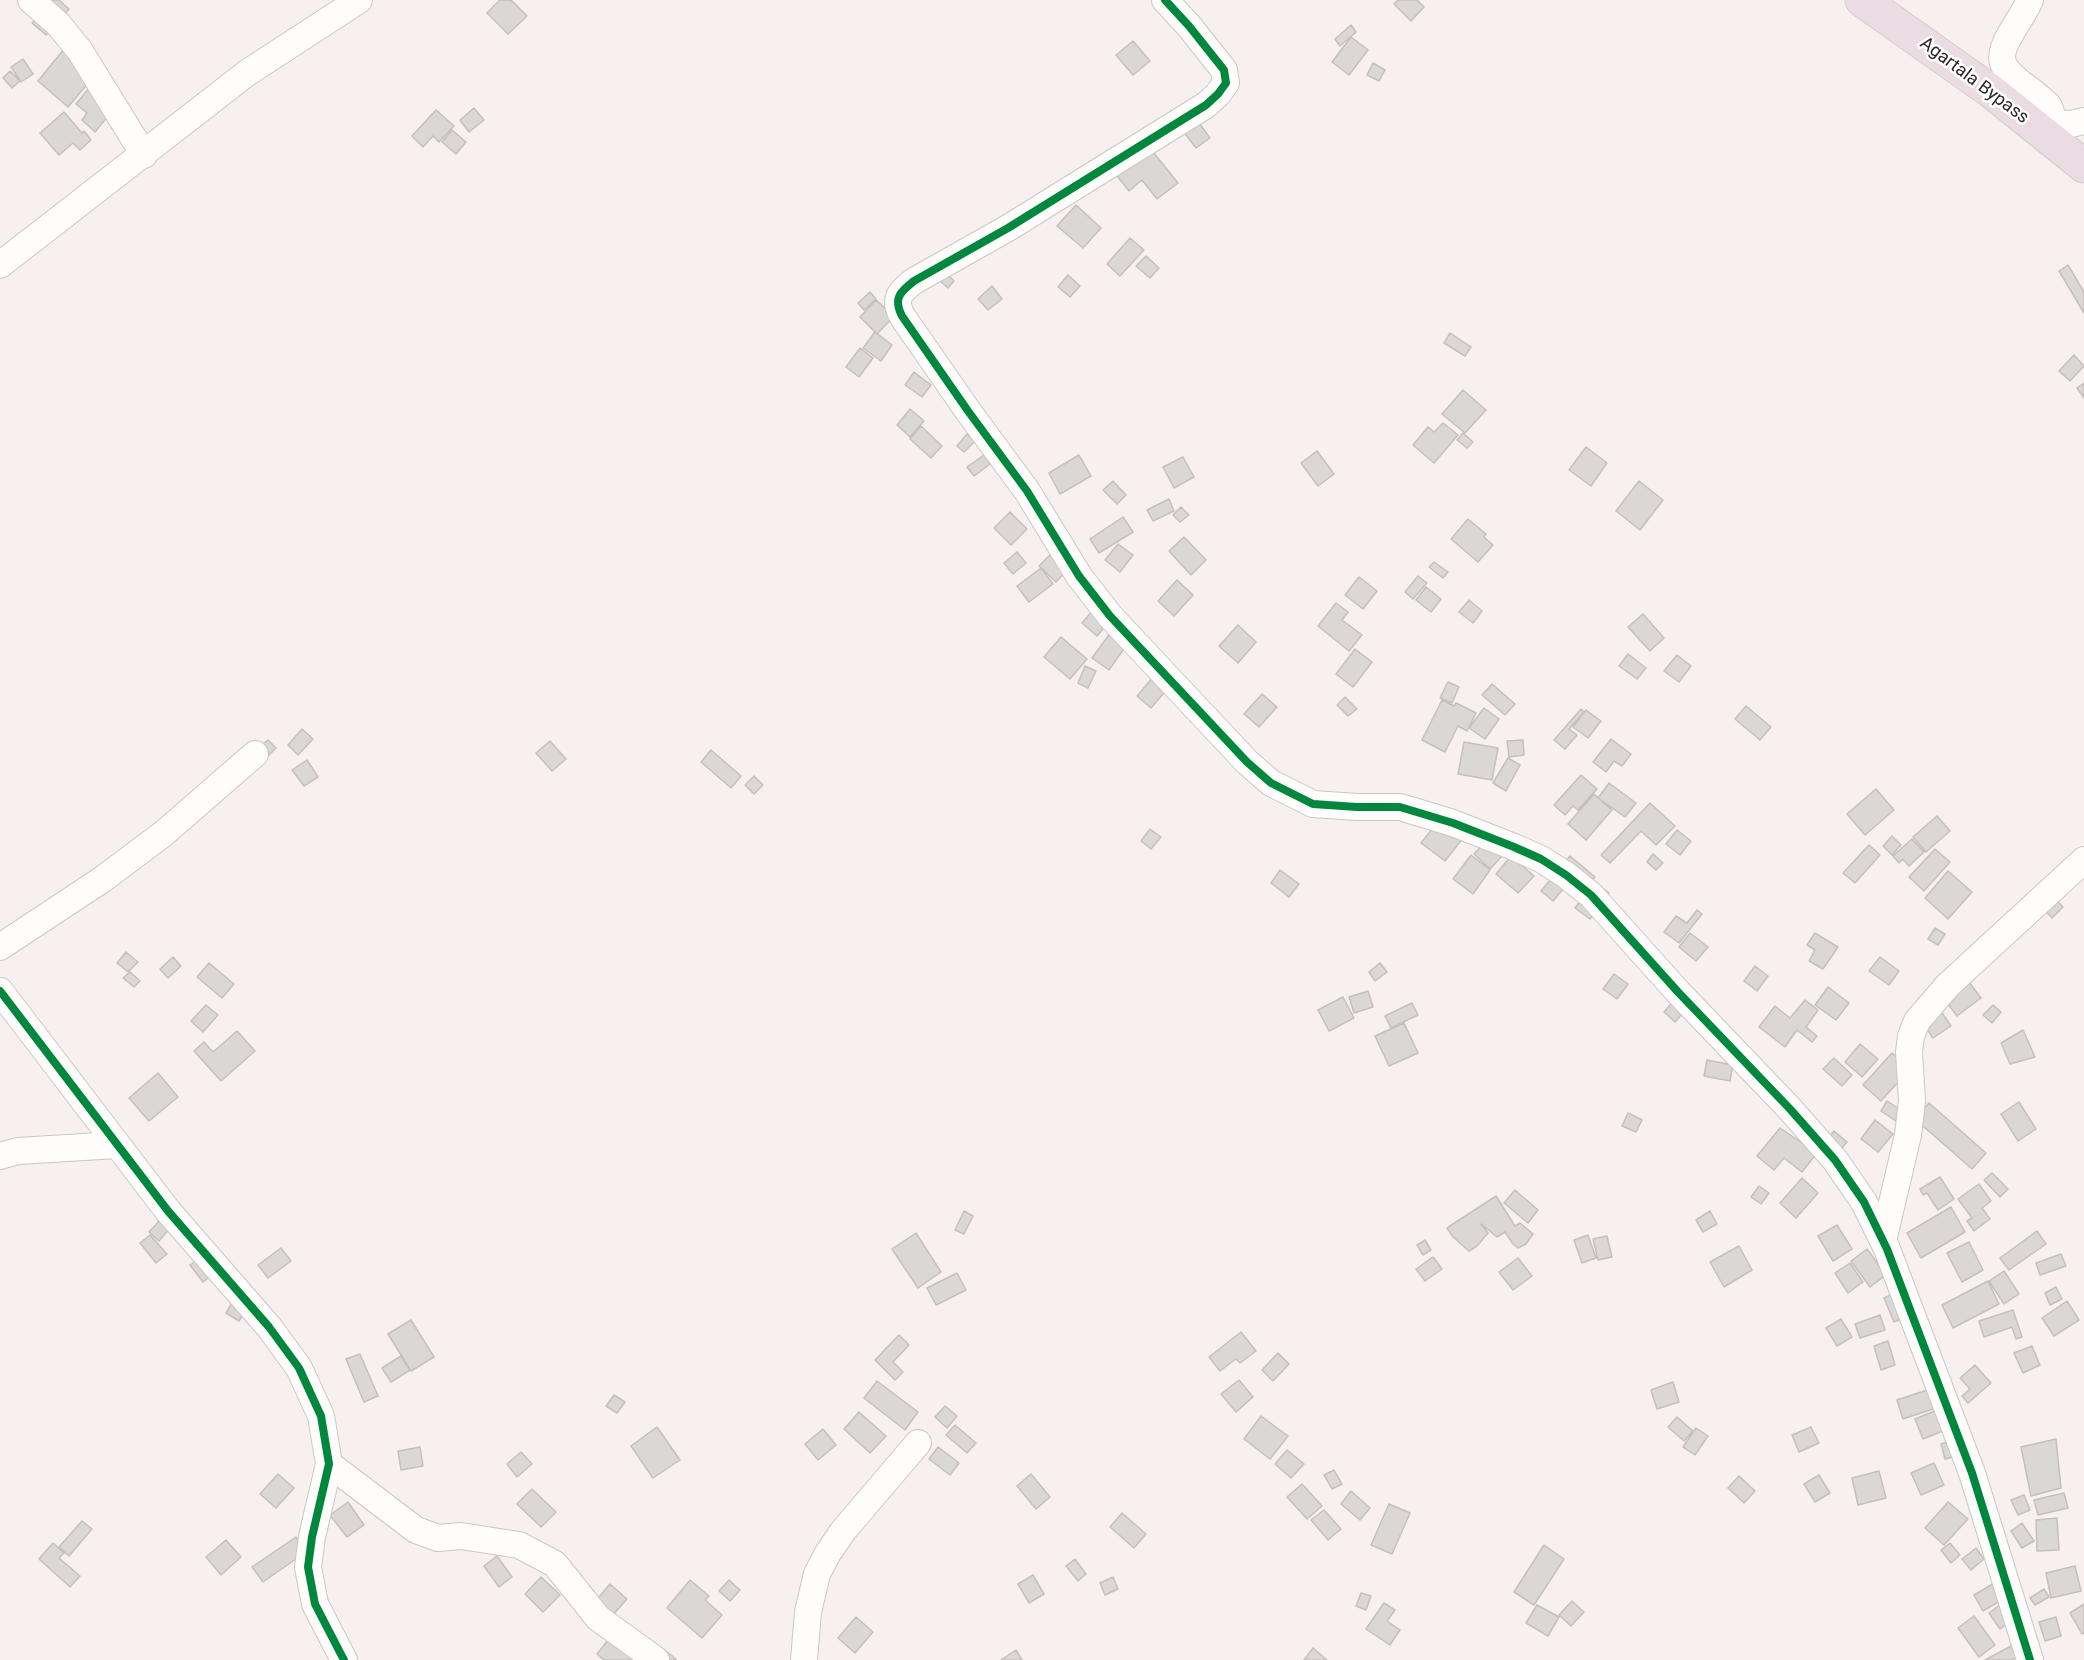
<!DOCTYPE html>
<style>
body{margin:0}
canvas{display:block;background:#f7f0ee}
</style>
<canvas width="2084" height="1660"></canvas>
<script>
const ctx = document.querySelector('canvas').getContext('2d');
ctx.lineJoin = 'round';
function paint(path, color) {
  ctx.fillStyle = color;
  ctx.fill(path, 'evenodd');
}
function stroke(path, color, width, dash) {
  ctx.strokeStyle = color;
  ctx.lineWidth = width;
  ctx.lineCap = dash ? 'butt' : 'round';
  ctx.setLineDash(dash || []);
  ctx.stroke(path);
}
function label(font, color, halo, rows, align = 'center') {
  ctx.font = font + ' Roboto,sans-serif';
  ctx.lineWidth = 5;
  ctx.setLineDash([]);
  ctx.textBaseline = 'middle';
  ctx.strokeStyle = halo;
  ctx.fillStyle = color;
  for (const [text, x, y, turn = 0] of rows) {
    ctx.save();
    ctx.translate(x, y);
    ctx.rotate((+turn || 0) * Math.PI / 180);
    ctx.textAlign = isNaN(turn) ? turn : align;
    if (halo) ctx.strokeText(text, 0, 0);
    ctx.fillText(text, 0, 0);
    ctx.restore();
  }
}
const building = new Path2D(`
 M 23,0 L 59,0 L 69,9 L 46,35 L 32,23 L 39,15 Z
 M 500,0 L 511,0 L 527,16 L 508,34 L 487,13 Z
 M 1398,0 L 1417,0 L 1424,7 L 1411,21 L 1394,4 Z
 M 1351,25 L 1356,32 L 1340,46 L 1335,39 Z
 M 1351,37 L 1368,50 L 1349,75 L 1332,62 Z
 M 1133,41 L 1150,61 L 1133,75 L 1116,55 Z
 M 64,49 L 95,75 L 68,107 L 38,81 Z
 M 23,59 L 33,74 L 21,82 L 11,67 Z
 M 1373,63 L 1385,70 L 1379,81 L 1367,75 Z
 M 10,71 L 20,81 L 12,88 L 3,78 Z
 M 94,82 L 111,97 L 100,109 L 108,116 L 95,132 L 82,120 L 87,113 L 76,104 Z
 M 474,108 L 484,120 L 469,132 L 460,120 Z
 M 436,110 L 454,126 L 439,142 L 433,136 L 423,147 L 412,136 Z
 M 64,112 L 82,133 L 84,131 L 91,140 L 80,150 L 73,143 L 59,155 L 40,133 Z
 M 1194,116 L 1210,138 L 1196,148 L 1180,127 Z
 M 452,130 L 466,142 L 456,154 L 442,142 Z
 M 1141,137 L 1178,183 L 1157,199 L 1142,180 L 1129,191 L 1111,168 Z
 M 1076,205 L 1101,228 L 1083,248 L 1057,226 Z
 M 1130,238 L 1144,250 L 1120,276 L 1107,264 Z
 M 1146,256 L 1159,268 L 1150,278 L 1136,266 Z
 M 2068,265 L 2084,292 L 2084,313 L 2059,271 Z
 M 945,272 L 954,281 L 948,288 L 938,279 Z
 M 1068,275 L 1080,286 L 1070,297 L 1058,287 Z
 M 992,286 L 1002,299 L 988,310 L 978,299 Z
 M 870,292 L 876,299 L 864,310 L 858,303 Z
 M 876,300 L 886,309 L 891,303 L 899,311 L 877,334 L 860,317 Z
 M 875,332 L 892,345 L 881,361 L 863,348 Z
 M 1450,333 L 1471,347 L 1465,356 L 1444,343 Z
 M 860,348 L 873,358 L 859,377 L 846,367 Z
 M 2074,355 L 2084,366 L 2070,381 L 2059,371 Z
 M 914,372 L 931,385 L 922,397 L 905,385 Z
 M 2084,383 L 2084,398 L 2077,388 Z
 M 1463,390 L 1486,410 L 1465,433 L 1442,414 Z
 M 910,409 L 924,421 L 910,437 L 897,425 Z
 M 1443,423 L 1458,435 L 1434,463 L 1413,445 L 1428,427 L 1434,432 Z
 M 921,426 L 942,446 L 931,458 L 910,439 Z
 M 1463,433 L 1473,442 L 1467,448 L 1457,440 Z
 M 967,434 L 975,441 L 964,452 L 957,446 Z
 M 1586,447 L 1607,463 L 1591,486 L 1569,470 Z
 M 1317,451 L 1334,474 L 1318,486 L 1301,463 Z
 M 984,455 L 990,464 L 974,476 L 967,467 Z
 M 1079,455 L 1091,476 L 1060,494 L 1049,473 Z
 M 1183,457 L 1194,477 L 1174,488 L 1163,467 Z
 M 1113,481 L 1126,495 L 1117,504 L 1103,490 Z
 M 1639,481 L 1663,500 L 1640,530 L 1616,511 Z
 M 1169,499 L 1174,511 L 1153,521 L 1147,510 Z
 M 1181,507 L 1189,515 L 1180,522 L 1173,515 Z
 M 1010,512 L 1027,529 L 1011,545 L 994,528 Z
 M 1123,517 L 1133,532 L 1099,553 L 1090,539 Z
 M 1468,519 L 1486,534 L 1484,537 L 1493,545 L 1478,562 L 1451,539 Z
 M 1184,537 L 1206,560 L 1191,575 L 1169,551 Z
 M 1118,544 L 1133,555 L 1120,572 L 1105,560 Z
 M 1056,549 L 1072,565 L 1056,582 L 1039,566 Z
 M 1017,552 L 1026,563 L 1013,574 L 1004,563 Z
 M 1434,562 L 1448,572 L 1443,578 L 1429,567 Z
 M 1041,568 L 1053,584 L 1029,602 L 1017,586 Z
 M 1418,576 L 1427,583 L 1413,599 L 1405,592 Z
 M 1359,577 L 1377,591 L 1363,609 L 1345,595 Z
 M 1177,580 L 1193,595 L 1174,616 L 1158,601 Z
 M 1426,587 L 1441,599 L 1431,612 L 1416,600 Z
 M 1469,600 L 1482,611 L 1473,623 L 1459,612 Z
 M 1100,602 L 1115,615 L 1097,636 L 1082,623 Z
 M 1336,603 L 1348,612 L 1342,620 L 1362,635 L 1349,651 L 1318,626 Z
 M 1643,614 L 1664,638 L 1650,651 L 1628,627 Z
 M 1238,625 L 1256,642 L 1238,663 L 1219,646 Z
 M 1114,628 L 1130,640 L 1109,670 L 1092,658 Z
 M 1061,637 L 1087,659 L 1070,679 L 1044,657 Z
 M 1355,649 L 1372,662 L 1353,687 L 1336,674 Z
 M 1628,654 L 1646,668 L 1637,679 L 1619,666 Z
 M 1677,655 L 1691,666 L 1679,682 L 1664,671 Z
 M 1167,661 L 1181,673 L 1151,708 L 1137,696 Z
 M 1085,666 L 1096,671 L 1088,688 L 1078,683 Z
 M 1448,682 L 1459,687 L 1452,703 L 1440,698 Z
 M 1492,684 L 1515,704 L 1505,715 L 1482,695 Z
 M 1262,694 L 1277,707 L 1259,727 L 1244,714 Z
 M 1345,697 L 1357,709 L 1348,716 L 1337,705 Z
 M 1442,700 L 1454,706 L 1456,703 L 1476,713 L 1467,731 L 1458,726 L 1445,752 L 1422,740 Z
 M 1746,706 L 1771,727 L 1760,740 L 1735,719 Z
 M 1484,708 L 1499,719 L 1485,739 L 1469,728 Z
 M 1581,709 L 1584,712 L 1569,729 L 1577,735 L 1565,749 L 1554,740 Z
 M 1586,710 L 1601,721 L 1588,738 L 1573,727 Z
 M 302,729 L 313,739 L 298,755 L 288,745 Z
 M 1611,739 L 1631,754 L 1622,766 L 1614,761 L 1606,772 L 1593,762 Z
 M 268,740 L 276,748 L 269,755 L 261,746 Z
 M 1523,740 L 1524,755 L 1509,757 L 1507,741 Z
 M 550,741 L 566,759 L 552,771 L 536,753 Z
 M 1464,742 L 1498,748 L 1492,780 L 1458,774 Z
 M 711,750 L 741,776 L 731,788 L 701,762 Z
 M 1508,758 L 1520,765 L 1506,791 L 1493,783 Z
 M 307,760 L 318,777 L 304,786 L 292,770 Z
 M 1581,775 L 1597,789 L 1578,810 L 1573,806 L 1565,815 L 1554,805 Z
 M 754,776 L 763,785 L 754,794 L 745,785 Z
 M 1609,783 L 1636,803 L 1625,817 L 1598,798 Z
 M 1876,789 L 1894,810 L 1865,835 L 1847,814 Z
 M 1594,794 L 1612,810 L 1586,840 L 1568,824 Z
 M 1650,803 L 1675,826 L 1656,845 L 1641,831 L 1610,863 L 1601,855 Z
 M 1444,814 L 1467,833 L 1445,861 L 1421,843 Z
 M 1937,816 L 1950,831 L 1926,852 L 1913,837 Z
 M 1150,829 L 1161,837 L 1151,849 L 1141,841 Z
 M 1677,830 L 1691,841 L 1680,855 L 1666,844 Z
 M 1892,836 L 1901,845 L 1892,855 L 1883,846 Z
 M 1488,839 L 1504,854 L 1490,869 L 1474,854 Z
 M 1912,839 L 1924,852 L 1909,866 L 1903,859 L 1899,863 L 1893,856 Z
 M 1869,845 L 1880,855 L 1855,883 L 1843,873 Z
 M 1935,849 L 1950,862 L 1924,891 L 1909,877 Z
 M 1653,854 L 1663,863 L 1656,870 L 1647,862 Z
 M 1471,855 L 1490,870 L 1473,894 L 1453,879 Z
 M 1511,856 L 1534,876 L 1518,893 L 1496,874 Z
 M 1570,856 L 1595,877 L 1582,891 L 1570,881 L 1553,901 L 1541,891 Z
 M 1280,870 L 1299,884 L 1289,897 L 1271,883 Z
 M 1948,871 L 1972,892 L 1948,919 L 1925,898 Z
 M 1595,882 L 1609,893 L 1590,919 L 1575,908 Z
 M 2041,884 L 2063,907 L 2052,918 L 2030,894 Z
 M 1697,910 L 1702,914 L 1679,943 L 1664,932 L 1676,916 L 1687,923 Z
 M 1935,928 L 1945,934 L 1938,945 L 1928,939 Z
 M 1690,933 L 1708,947 L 1696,961 L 1679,947 Z
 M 1815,933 L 1838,947 L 1823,969 L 1809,961 L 1815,950 L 1807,945 Z
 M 126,952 L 138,962 L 128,972 L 117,963 Z
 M 173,957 L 181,966 L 168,978 L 160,969 Z
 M 1880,957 L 1899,971 L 1889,985 L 1869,971 Z
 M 209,963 L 234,984 L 222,998 L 197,977 Z
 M 1380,963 L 1387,972 L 1375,981 L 1369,972 Z
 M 1755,966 L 1768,976 L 1757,991 L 1744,981 Z
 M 130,972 L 140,981 L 134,987 L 123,978 Z
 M 1614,974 L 1628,984 L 1617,999 L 1603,989 Z
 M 1966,978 L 1981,998 L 1957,1016 L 1942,996 Z
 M 1828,987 L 1849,1003 L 1836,1020 L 1815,1005 Z
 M 1368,991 L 1373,1007 L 1354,1013 L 1349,997 Z
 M 1343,997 L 1354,1018 L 1329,1031 L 1318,1010 Z
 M 1676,998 L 1687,1008 L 1675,1022 L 1664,1012 Z
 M 1805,1000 L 1818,1010 L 1806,1027 L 1817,1036 L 1812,1042 L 1797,1030 L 1785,1047 L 1759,1027 L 1775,1006 L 1790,1018 Z
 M 1412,1003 L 1418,1015 L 1391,1028 L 1385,1016 Z
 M 206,1005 L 218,1015 L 203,1032 L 191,1021 Z
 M 1993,1005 L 2001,1012 L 1992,1023 L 1983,1015 Z
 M 1938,1007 L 1951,1026 L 1933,1038 L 1920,1019 Z
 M 1404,1023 L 1418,1053 L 1389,1066 L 1375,1036 Z
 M 2023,1030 L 2035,1057 L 2010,1064 L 2001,1043 Z
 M 237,1031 L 255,1051 L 221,1081 L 194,1051 L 204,1042 L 213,1052 Z
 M 1860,1044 L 1878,1059 L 1862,1077 L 1845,1062 Z
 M 1892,1053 L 1910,1069 L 1881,1101 L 1863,1085 Z
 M 1834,1058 L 1852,1075 L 1842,1086 L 1823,1069 Z
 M 1707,1060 L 1733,1065 L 1730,1081 L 1704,1076 Z
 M 158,1073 L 178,1097 L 149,1121 L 129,1098 Z
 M 1887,1101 L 1902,1111 L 1896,1121 L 1881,1111 Z
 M 2019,1102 L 2036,1129 L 2018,1141 L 2001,1114 Z
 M 1929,1103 L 1986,1153 L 1972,1169 L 1915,1119 Z
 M 1628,1113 L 1642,1120 L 1636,1132 L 1622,1126 Z
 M 1875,1120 L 1893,1134 L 1878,1152 L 1861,1139 Z
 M 1780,1128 L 1817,1153 L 1802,1172 L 1784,1158 L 1774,1170 L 1757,1156 Z
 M 1834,1131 L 1847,1142 L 1835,1156 L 1822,1145 Z
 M 1992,1173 L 2008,1189 L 2000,1197 L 1984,1180 Z
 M 1940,1177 L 1954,1199 L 1938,1210 L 1927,1193 L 1923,1195 L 1920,1189 Z
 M 1802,1178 L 1818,1193 L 1796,1218 L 1780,1203 Z
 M 1979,1184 L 1991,1201 L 1982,1208 L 1990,1219 L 1974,1231 L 1967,1221 L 1972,1218 L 1958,1199 Z
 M 1759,1186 L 1769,1193 L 1761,1204 L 1751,1197 Z
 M 1515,1190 L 1538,1210 L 1528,1223 L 1504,1203 Z
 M 1496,1196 L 1515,1226 L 1520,1223 L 1533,1234 L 1526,1244 L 1518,1248 L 1513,1244 L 1505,1232 L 1497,1237 L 1481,1224 L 1488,1233 L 1477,1246 L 1469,1251 L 1453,1237 L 1447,1228 Z
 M 1951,1207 L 1965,1232 L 1921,1258 L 1907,1233 Z
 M 964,1211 L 973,1216 L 964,1234 L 955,1230 Z
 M 1710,1211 L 1717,1224 L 1703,1232 L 1696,1220 Z
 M 162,1218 L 171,1227 L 159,1241 L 149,1232 Z
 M 1837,1225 L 1852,1249 L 1833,1261 L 1818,1236 Z
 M 2037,1231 L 2046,1244 L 2009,1270 L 2000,1258 Z
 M 916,1233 L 941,1272 L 918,1288 L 892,1249 Z
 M 150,1235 L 167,1254 L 156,1263 L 140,1243 Z
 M 1588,1235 L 1596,1258 L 1582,1263 L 1574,1240 Z
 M 1607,1236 L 1612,1257 L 1598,1260 L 1593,1239 Z
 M 1425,1240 L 1431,1250 L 1423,1255 L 1417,1245 Z
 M 1969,1242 L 1983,1270 L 1962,1282 L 1947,1253 Z
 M 1739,1246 L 1752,1270 L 1724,1287 L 1710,1262 Z
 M 281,1248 L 291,1261 L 268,1278 L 258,1265 Z
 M 1867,1249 L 1886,1275 L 1870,1287 L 1851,1261 Z
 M 205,1254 L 218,1270 L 203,1282 L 190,1265 Z
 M 2061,1254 L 2066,1266 L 2040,1275 L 2036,1263 Z
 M 1433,1257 L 1442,1269 L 1425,1281 L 1416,1269 Z
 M 1518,1258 L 1532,1276 L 1513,1290 L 1499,1272 Z
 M 1850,1263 L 1863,1282 L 1848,1293 L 1835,1273 Z
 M 2004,1271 L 2019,1294 L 2004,1304 L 1989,1281 Z
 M 957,1273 L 966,1290 L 936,1305 L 927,1288 Z
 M 1988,1281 L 1999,1304 L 1953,1328 L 1942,1305 Z
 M 2056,1287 L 2062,1299 L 2050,1305 L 2045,1293 Z
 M 1903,1289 L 1914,1313 L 1894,1322 L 1884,1298 Z
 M 238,1293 L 251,1301 L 239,1321 L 226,1313 Z
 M 2067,1301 L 2079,1320 L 2054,1336 L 2042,1318 Z
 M 2013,1310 L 2022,1337 L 2016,1339 L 2012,1327 L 1984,1337 L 1979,1321 Z
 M 1880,1315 L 1885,1330 L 1860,1338 L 1855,1324 Z
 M 1841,1319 L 1852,1337 L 1837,1346 L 1826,1328 Z
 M 411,1320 L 434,1357 L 411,1371 L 388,1334 Z
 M 1241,1332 L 1256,1351 L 1240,1363 L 1236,1359 L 1220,1371 L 1209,1357 Z
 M 899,1335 L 909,1345 L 893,1362 L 903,1372 L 895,1380 L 875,1360 Z
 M 1888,1341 L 1895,1365 L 1881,1370 L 1874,1346 Z
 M 2032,1346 L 2040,1365 L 2023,1373 L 2014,1353 Z
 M 1278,1353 L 1289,1364 L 1273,1381 L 1262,1370 Z
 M 360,1354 L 378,1396 L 364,1402 L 346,1359 Z
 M 401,1356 L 410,1370 L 391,1382 L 382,1368 Z
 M 1975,1365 L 1991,1383 L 1968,1403 L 1962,1396 L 1970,1389 L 1960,1378 Z
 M 1239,1380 L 1253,1397 L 1236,1412 L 1221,1394 Z
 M 877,1381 L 918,1412 L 905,1430 L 864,1398 Z
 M 1673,1382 L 1679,1402 L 1657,1409 L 1651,1390 Z
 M 1945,1384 L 1951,1403 L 1903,1419 L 1897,1400 Z
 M 614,1395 L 625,1402 L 617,1413 L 606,1406 Z
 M 1957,1402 L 1965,1422 L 1923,1439 L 1915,1419 Z
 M 945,1406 L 957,1416 L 947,1428 L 935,1417 Z
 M 859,1412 L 886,1436 L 870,1453 L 844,1429 Z
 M 1261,1416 L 1288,1436 L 1270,1459 L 1244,1439 Z
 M 1677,1417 L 1693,1431 L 1684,1441 L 1668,1427 Z
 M 955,1425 L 976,1443 L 967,1453 L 946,1435 Z
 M 657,1427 L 680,1460 L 653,1478 L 631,1446 Z
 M 1811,1427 L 1819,1443 L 1799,1452 L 1792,1435 Z
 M 1696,1428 L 1708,1436 L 1695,1455 L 1683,1447 Z
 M 823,1429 L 836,1445 L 818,1460 L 805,1444 Z
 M 1962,1438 L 1966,1454 L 1945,1459 L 1941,1444 Z
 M 2056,1439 L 2061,1488 L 2031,1496 L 2021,1447 Z
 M 420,1447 L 423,1466 L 401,1470 L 398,1451 Z
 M 938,1447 L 959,1463 L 950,1475 L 929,1459 Z
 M 1287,1450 L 1304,1464 L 1291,1478 L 1275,1464 Z
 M 521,1452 L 532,1464 L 517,1477 L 507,1464 Z
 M 1934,1463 L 1944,1485 L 1921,1495 L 1911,1473 Z
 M 1334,1470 L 1342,1484 L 1332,1489 L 1324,1475 Z
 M 1879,1471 L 1886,1498 L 1858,1505 L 1852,1478 Z
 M 278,1474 L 294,1488 L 276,1508 L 260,1494 Z
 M 1031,1474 L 1050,1497 L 1036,1509 L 1017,1486 Z
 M 1819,1475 L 1830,1493 L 1815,1502 L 1804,1484 Z
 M 1739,1476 L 1755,1491 L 1744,1503 L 1728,1488 Z
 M 1302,1484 L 1322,1506 L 1307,1519 L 1287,1497 Z
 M 532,1489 L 556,1512 L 541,1527 L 517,1504 Z
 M 1351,1491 L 1370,1508 L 1360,1520 L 1341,1504 Z
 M 2064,1493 L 2068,1508 L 2038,1515 L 2034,1500 Z
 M 2024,1495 L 2030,1510 L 2018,1515 L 2011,1500 Z
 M 348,1502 L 364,1525 L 347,1537 L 330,1515 Z
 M 1948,1502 L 1968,1519 L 1944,1545 L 1925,1528 Z
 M 1389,1504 L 1410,1513 L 1392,1554 L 1371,1545 Z
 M 1324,1510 L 1341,1529 L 1328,1540 L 1311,1520 Z
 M 1122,1513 L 1146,1534 L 1134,1548 L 1110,1527 Z
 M 2057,1518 L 2059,1550 L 2037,1551 L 2036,1520 Z
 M 82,1521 L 92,1529 L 69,1556 L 59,1547 Z
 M 2022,1523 L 2034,1541 L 2022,1548 L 2011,1531 Z
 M 296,1537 L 306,1552 L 263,1582 L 252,1567 Z
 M 226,1540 L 241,1557 L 221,1575 L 206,1557 Z
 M 53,1543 L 64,1553 L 59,1558 L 80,1576 L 70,1587 L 39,1559 Z
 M 1950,1543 L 1960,1555 L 1951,1563 L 1941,1550 Z
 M 1544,1545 L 1564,1559 L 1534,1605 L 1514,1592 Z
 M 1976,1548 L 1984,1559 L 1971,1570 L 1962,1559 Z
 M 497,1556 L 512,1577 L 499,1587 L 484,1566 Z
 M 1075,1559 L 1086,1574 L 1078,1581 L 1066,1566 Z
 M 2075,1566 L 2081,1591 L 2051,1598 L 2046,1573 Z
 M 1033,1575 L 1044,1594 L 1029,1603 L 1018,1584 Z
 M 541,1577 L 560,1595 L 543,1612 L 525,1594 Z
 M 1113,1577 L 1118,1589 L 1105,1595 L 1100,1583 Z
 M 690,1580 L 709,1596 L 705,1600 L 722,1615 L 702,1638 L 667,1608 Z
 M 729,1580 L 740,1590 L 730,1601 L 719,1591 Z
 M 1996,1582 L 2005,1598 L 1983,1611 L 1974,1595 Z
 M 610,1584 L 627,1599 L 603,1626 L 587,1611 Z
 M 2044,1589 L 2049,1597 L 2035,1605 L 2030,1598 Z
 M 1361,1593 L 1371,1596 L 1366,1610 L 1356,1606 Z
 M 1572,1601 L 1584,1612 L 1571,1626 L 1559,1615 Z
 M 1384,1603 L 1395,1610 L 1387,1621 L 1400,1630 L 1390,1645 L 1366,1629 Z
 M 2001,1604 L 2012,1620 L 2000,1629 L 1989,1613 Z
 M 2084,1604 L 2084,1633 L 2082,1634 L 2070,1613 Z
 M 1537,1605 L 1559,1617 L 1548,1636 L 1526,1623 Z
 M 1974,1616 L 1995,1645 L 1979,1657 L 1958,1628 Z
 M 856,1617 L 873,1632 L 855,1653 L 838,1638 Z
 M 2056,1617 L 2061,1636 L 2045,1641 L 2039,1622 Z
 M 613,1634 L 642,1660 L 604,1660 L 597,1654 Z
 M 2013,1645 L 2018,1657 L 2011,1660 L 1985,1660 Z
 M 662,1648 L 676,1659 L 676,1660 L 653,1660 Z
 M 1313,1648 L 1327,1660 L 1304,1660 Z
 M 1016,1650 L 1022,1660 L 1001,1660 Z`);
paint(building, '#dbd7d5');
stroke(building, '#c5c0be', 1.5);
const minor = new Path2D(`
 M 31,0 L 59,25 L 80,51 L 144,155
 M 1165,0 L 1189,26 L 1224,70 L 1226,83 L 1218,94 L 1206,105 L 1008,228 L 914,281 C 900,292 893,298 902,316 L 968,411 L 1027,491 L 1079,576 L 1110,616 L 1247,762 L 1271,783 L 1313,804 L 1357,807 L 1400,807 L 1453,823 L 1514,847 L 1541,859 L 1566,875 L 1591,895 L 1678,992 L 1790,1109 L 1835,1160 L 1864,1202 L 1887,1249 L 1972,1473 L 2030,1660
 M 2030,0 C 2025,12 2017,22 2011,33 C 1996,58 2000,67 2022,84 C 2031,90 2040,98 2048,105 C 2055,117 2051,123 2044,134
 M 2052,123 L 2071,124 L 2084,121
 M 0,265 L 247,73 L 359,0
 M 0,947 L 103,879 L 163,834 L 255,754
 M 0,991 L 168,1211 L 269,1327 L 299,1368 L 321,1416 L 329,1464 L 312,1537 L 308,1567 L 315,1604 L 344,1660
 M 0,1156 L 18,1151 L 117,1145
 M 1883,1241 L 1908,1135 L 1912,1101 L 1909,1052 L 1911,1036 L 1917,1021 L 1948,985 L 2084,860
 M 329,1464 L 416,1530 L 438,1538 L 461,1536 L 519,1545 L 555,1564 L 598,1618 L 656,1660
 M 804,1660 L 808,1612 L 817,1574 L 828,1553 L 843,1531 L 918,1443`);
const highway = new Path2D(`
 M 1862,0 L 1992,92 L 2084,166`);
stroke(minor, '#ccc7c5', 28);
stroke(highway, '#d2cecd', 35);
stroke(minor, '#fefdfc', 26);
stroke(highway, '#eadce2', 33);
stroke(new Path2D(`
 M 1165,0 L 1189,26 L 1224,70 L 1226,83 L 1218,94 L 1206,105 L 1008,228 L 914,281 C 900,292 893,298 902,316 L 968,411 L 1027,491 L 1079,576 L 1110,616 L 1247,762 L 1271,783 L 1313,804 L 1357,807 L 1400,807 L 1453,823 L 1514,847 L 1541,859 L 1566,875 L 1591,895 L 1678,992 L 1790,1109 L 1835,1160 L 1864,1202 L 1887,1249 L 1972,1473 L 2030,1660
 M 0,991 L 168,1211 L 269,1327 L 299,1368 L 321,1416 L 329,1464 L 312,1537 L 308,1567 L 315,1604 L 344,1660`), '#00873e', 8);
label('18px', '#2d2826', '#fff', [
 ["Agartala Bypass",1974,81,37]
]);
</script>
